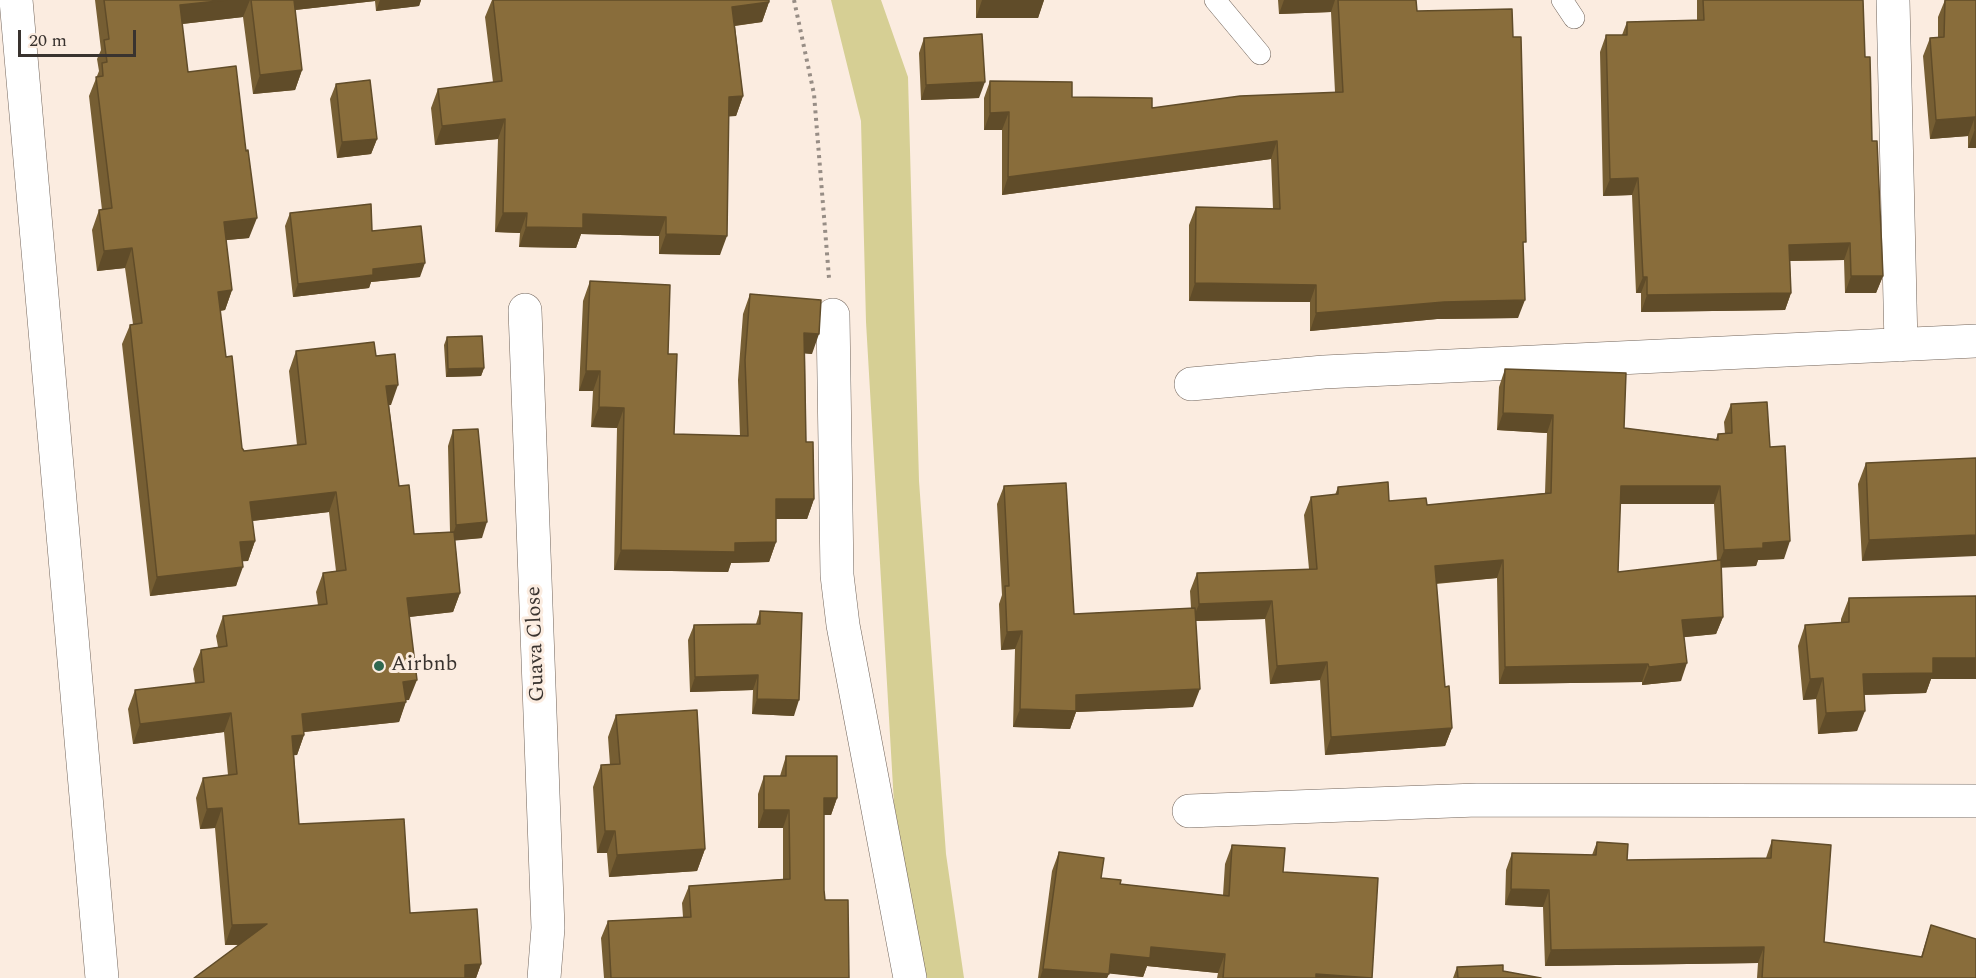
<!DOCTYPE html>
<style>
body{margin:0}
#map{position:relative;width:1976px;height:978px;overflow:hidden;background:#fbece0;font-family:Spectral,serif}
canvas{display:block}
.scale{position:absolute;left:18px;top:30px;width:118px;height:27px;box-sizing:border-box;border:3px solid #39332f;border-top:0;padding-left:8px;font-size:18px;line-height:21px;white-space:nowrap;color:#39332f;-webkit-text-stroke:4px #fbece0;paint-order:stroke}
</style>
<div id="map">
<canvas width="1976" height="978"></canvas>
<div class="scale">20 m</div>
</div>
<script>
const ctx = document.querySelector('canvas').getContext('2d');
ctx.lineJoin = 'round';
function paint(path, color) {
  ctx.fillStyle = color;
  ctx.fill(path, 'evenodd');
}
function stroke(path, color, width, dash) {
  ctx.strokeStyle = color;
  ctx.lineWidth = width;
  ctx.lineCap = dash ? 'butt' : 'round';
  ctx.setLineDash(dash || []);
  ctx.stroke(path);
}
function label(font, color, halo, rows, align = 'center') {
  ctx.font = font + ' Spectral,serif';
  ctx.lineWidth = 6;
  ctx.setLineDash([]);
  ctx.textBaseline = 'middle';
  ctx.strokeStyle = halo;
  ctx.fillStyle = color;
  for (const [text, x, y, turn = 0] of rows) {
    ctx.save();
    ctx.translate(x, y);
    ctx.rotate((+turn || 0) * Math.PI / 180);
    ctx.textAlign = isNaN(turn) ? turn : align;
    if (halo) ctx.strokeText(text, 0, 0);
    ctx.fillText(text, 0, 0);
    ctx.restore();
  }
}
paint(new Path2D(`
 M 831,0 L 881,0 L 908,77 L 919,481 L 946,854 L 964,978 L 926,978 L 894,804 L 866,322 L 861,121 Z`), '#d6cf94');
const lane = new Path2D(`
 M 1215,0 L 1260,54
 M 1562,0 L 1574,18`);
const street = new Path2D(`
 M 16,0 L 102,978
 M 1893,0 L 1901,345
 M 525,310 L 548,928 L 544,978
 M 833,315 L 837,575 L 843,625 L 910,978
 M 1191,384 L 1324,372 L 1976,341
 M 1189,811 L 1477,800 L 1976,801`);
stroke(lane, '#72655b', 22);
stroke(street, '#72655b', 34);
stroke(new Path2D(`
 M 794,0 L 814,94 L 829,278`), '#978d85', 4, [3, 4.5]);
stroke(lane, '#fff', 21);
stroke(street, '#fff', 33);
paint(new Path2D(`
 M 95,0 L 421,0 L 419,6 L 376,11 L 375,1 L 295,10 L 302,70 L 295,90 L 253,94 L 243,17 L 182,24 L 188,72 L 249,238 L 226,240 L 232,290 L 225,310 L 220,311 L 226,357 L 242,448 L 244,451 L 297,445 L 289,371 L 296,351 L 376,356 L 391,405 L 389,405 L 399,486 L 414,534 L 450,532 L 448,446 L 453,430 L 482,538 L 455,540 L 460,593 L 453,612 L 409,617 L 409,700 L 406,700 L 399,722 L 304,732 L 304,735 L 297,755 L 294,755 L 299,824 L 410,913 L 481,964 L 476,978 L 194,978 L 239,945 L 225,945 L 215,828 L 200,829 L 196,798 L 203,778 L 228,775 L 224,732 L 133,744 L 128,709 L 135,690 L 195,683 L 193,669 L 201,650 L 218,647 L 216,636 L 223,616 L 318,605 L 316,592 L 323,573 L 336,571 L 329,512 L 252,521 L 255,541 L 248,561 L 243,561 L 236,586 L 150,596 L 122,344 L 130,325 L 133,324 L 125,268 L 97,271 L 92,230 L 99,210 L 102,210 L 89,96 L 99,71 L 97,59 L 101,50 Z
 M 492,0 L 769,0 L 769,2 L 762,22 L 735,26 L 743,96 L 736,116 L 729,116 L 720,255 L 659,254 L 659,236 L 581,234 L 576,248 L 519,247 L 520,233 L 495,232 L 498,139 L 435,145 L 431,108 L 438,89 L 493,82 L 485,17 Z
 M 976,0 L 1044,0 L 1038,18 L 976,18 Z
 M 1278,0 L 1416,0 L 1417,11 L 1513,37 L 1523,251 L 1518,318 L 1437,319 L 1310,331 L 1310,302 L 1189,301 L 1189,225 L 1196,207 L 1273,209 L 1271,159 L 1002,195 L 1002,130 L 984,130 L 984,98 L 990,81 L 1072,97 L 1152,108 L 1335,92 L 1331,12 L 1279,14 Z
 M 1697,0 L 1863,0 L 1865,57 L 1883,276 L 1876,293 L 1845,293 L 1844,260 L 1790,261 L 1791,293 L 1785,310 L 1641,312 L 1641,293 L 1636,293 L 1632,195 L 1603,196 L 1600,52 L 1606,35 L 1622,35 L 1627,22 L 1697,20 Z
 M 1945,0 L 1976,0 L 1976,148 L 1968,148 L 1968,136 L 1930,139 L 1923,56 L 1930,38 L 1938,37 L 1938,17 Z
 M 924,38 L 979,98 L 921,100 L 919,53 Z
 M 336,84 L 377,139 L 371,154 L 337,158 L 330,99 Z
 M 290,213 L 372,231 L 420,277 L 371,282 L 369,288 L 293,297 L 285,226 Z
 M 590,281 L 668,354 L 674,434 L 740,436 L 738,380 L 743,314 L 750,294 L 812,354 L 805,353 L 806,442 L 814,499 L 807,519 L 776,519 L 776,542 L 769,562 L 731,563 L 728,572 L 614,570 L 617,428 L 591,427 L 593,391 L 579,391 L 583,301 Z
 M 447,337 L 484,368 L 481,376 L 446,377 L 444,345 Z
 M 1505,369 L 1624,428 L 1716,439 L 1718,434 L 1725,434 L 1724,422 L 1731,404 L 1770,447 L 1784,559 L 1758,560 L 1756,566 L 1721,567 L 1723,617 L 1716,634 L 1684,637 L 1681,681 L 1642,685 L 1642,682 L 1499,684 L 1497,578 L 1436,584 L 1445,687 L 1452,728 L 1445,746 L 1325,755 L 1320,680 L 1270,684 L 1265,619 L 1196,621 L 1193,707 L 1076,712 L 1070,729 L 1013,727 L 1015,649 L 1001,650 L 999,604 L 1002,595 L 997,504 L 1004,486 L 1074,614 L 1191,608 L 1190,591 L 1197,573 L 1309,569 L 1304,515 L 1311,497 L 1335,495 L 1338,487 L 1389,501 L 1427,505 L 1545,493 L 1547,433 L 1497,430 L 1499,387 ZM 1620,504 L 1714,504 L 1717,561 L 1618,572 Z
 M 1976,458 L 1862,561 L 1858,484 L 1866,463 Z
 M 1849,598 L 1931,679 L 1926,693 L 1864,695 L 1857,731 L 1818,734 L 1816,699 L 1803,700 L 1798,646 L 1805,625 L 1841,622 L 1841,619 Z
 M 760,611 L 794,716 L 752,714 L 753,690 L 690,692 L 688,640 L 694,625 L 756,624 Z
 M 616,715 L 705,849 L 697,871 L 609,877 L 607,853 L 597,853 L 593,787 L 601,765 L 610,765 L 608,737 Z
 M 786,756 L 837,798 L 831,815 L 824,815 L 824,890 L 825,900 L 849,978 L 604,978 L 601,938 L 608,921 L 683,917 L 682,903 L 689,886 L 783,879 L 783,828 L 758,828 L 758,794 L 764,776 L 780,776 Z
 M 1772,840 L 1824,942 L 1921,957 L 1931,925 L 1976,978 L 1757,978 L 1758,963 L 1545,966 L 1543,907 L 1505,905 L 1506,870 L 1512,853 L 1592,855 L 1597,842 L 1627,860 L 1766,858 Z
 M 1232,845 L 1283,872 L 1372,978 L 1217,978 L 1218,973 L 1147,966 L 1143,977 L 1109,973 L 1107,978 L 1038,978 L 1052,871 L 1059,852 L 1101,878 L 1120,884 L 1223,895 L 1225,864 Z
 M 1457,967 L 1503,971 L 1541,978 L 1453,978 Z`), '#765e33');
paint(new Path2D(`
 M 227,0 L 250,0 L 243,17 L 173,25 L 180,5 Z
 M 290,0 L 375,0 L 375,1 L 286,11 Z
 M 380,0 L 421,0 L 419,6 L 376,11 Z
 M 982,0 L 1044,0 L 1038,18 L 976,18 Z
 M 1284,0 L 1335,0 L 1331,12 L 1279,14 Z
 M 769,2 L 762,22 L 725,27 L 732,7 Z
 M 302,70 L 295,90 L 253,94 L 260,75 Z
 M 985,82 L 979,98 L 921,100 L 926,85 Z
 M 743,96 L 736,116 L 722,117 L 729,97 Z
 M 1009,112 L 1002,130 L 984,130 L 990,113 Z
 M 1975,117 L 1968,136 L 1930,139 L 1936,120 Z
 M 505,119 L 498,139 L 435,145 L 442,126 Z
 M 1975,129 L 1976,129 L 1976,148 L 1968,148 Z
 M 377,139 L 371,154 L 337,158 L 342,142 Z
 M 1277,141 L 1271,159 L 1002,195 L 1008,177 Z
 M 1638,178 L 1632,195 L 1603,196 L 1610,179 Z
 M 503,213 L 527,213 L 520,233 L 495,232 Z
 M 583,214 L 666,217 L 659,236 L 581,234 L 576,248 L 519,247 L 526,227 Z
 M 257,218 L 249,238 L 217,241 L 224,222 Z
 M 666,234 L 727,236 L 720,255 L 659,254 Z
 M 1850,243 L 1844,260 L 1783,261 L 1789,245 Z
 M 132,248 L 125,268 L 97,271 L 104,251 Z
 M 425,263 L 420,277 L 371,282 L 369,288 L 293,297 L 298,284 L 373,269 Z
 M 1851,276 L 1883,276 L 1876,293 L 1845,293 Z
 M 1643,277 L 1647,277 L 1641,293 L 1636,293 Z
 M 1195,283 L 1316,285 L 1310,302 L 1189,301 Z
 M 232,290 L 225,310 L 210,312 L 218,292 Z
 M 1791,293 L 1785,310 L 1641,312 L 1647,295 Z
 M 1525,300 L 1518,318 L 1437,319 L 1310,331 L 1316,313 L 1444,302 Z
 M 804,333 L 819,334 L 812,354 L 797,353 Z
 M 484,368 L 481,376 L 446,377 L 448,369 Z
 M 586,371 L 600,371 L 593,391 L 579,391 Z
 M 398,385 L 391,405 L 379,406 L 386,386 Z
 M 599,407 L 624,408 L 617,428 L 591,427 Z
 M 1503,413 L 1553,415 L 1547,433 L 1497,430 Z
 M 1621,486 L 1720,486 L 1714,504 L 1614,504 Z
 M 336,492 L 329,512 L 243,522 L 250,502 Z
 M 776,499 L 814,499 L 807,519 L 769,519 Z
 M 487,522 L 482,538 L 451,541 L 456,525 Z
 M 1976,535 L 1976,556 L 1862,561 L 1869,540 Z
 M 255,541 L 248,561 L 233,562 L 240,542 Z
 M 1790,541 L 1784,559 L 1758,560 L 1756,566 L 1717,568 L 1724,550 L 1763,543 Z
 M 776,542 L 769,562 L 731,563 L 728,572 L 614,570 L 621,550 L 735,543 Z
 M 1503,560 L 1497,578 L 1428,584 L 1435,566 Z
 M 243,567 L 236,586 L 150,596 L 157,577 Z
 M 460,593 L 453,612 L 400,618 L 407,598 Z
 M 1272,601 L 1265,619 L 1192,621 L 1199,604 Z
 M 1723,617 L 1716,634 L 1676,638 L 1682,620 Z
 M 1022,631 L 1015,649 L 1001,650 L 1007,632 Z
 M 1933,658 L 1976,658 L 1976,679 L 1931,679 L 1926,693 L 1855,695 L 1863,674 Z
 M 1327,662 L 1320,680 L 1270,684 L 1277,666 Z
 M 1687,663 L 1681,681 L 1642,685 L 1649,667 Z
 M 1648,664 L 1642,682 L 1499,684 L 1505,667 Z
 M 758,675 L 753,690 L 690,692 L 695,677 Z
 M 1823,678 L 1816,699 L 1803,700 L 1810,679 Z
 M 417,680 L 409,700 L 396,701 L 403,682 Z
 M 1200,689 L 1193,707 L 1076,712 L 1070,729 L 1013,727 L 1020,709 L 1076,695 Z
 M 757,699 L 799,700 L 794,716 L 752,714 Z
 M 406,702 L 399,722 L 294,733 L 302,714 Z
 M 1865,711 L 1857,731 L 1818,734 L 1826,713 Z
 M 231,713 L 224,732 L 133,744 L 140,724 Z
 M 1452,728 L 1445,746 L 1325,755 L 1331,737 Z
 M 304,735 L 297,755 L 285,756 L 292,736 Z
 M 824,798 L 837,798 L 831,815 L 817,815 Z
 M 222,808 L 215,828 L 200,829 L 207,809 Z
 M 764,810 L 789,810 L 783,828 L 758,828 Z
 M 605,831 L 615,831 L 607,853 L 597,853 Z
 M 705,849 L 697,871 L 609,877 L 617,855 Z
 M 1511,889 L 1549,890 L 1543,907 L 1505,905 Z
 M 267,924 L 260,944 L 225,945 L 232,925 Z
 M 1151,947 L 1225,954 L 1218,973 L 1147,966 L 1143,977 L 1104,973 L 1111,954 Z
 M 1764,947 L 1758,963 L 1545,966 L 1551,950 Z
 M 481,964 L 476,978 L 460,978 L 465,965 Z
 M 1043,969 L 1109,974 L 1107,978 L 1040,978 Z
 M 1316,974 L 1372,978 L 1315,978 Z`), '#604c29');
const building = new Path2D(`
 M 104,0 L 227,0 L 180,5 L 188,72 L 236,66 L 246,151 L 248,150 L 257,218 L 224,222 L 232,290 L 218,292 L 226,357 L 232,356 L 242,448 L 244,451 L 306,444 L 296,351 L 374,342 L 376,356 L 395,354 L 398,385 L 386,386 L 399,486 L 409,485 L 414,534 L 454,532 L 460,593 L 407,598 L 417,680 L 403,682 L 406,702 L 302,714 L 304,735 L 292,736 L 299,824 L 404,819 L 410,913 L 477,909 L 481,964 L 465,965 L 465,978 L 194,978 L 267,924 L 232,925 L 222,808 L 207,809 L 203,778 L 237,774 L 231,713 L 140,724 L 135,690 L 204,682 L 201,650 L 227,646 L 223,616 L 327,604 L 323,573 L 346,570 L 336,492 L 250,502 L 255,541 L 240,542 L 243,567 L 157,577 L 130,325 L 142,323 L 132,248 L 104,251 L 99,210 L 112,208 L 96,77 L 103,76 L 102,63 L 107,62 L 104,40 L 109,39 Z
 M 251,0 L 294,0 L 302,70 L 260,75 Z
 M 493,0 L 769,0 L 769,2 L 732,7 L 743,96 L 729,97 L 727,236 L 666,234 L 666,217 L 583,214 L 583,228 L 526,227 L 527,213 L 503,213 L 505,119 L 442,126 L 438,89 L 502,81 Z
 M 1338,0 L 1416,0 L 1417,11 L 1512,9 L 1513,37 L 1521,37 L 1526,242 L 1523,242 L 1525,300 L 1444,302 L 1316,313 L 1316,285 L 1195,283 L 1196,207 L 1280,209 L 1277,141 L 1008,177 L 1009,112 L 990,113 L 990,81 L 1072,82 L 1072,97 L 1152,98 L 1152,108 L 1240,96 L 1343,92 Z
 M 1703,0 L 1863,0 L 1865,57 L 1870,57 L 1872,141 L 1877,141 L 1883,276 L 1851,276 L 1850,243 L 1789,245 L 1791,293 L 1647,295 L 1647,277 L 1643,277 L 1638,178 L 1610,179 L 1606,35 L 1627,35 L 1627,22 L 1704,20 Z
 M 1945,0 L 1976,0 L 1976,129 L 1975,129 L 1975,117 L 1936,120 L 1930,38 L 1944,37 Z
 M 982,34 L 985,82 L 926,85 L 924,38 Z
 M 370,80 L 377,139 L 342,142 L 336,84 Z
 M 371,204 L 372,231 L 421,226 L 425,263 L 373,269 L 373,275 L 298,284 L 290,213 Z
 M 590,281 L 670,285 L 668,354 L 677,354 L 674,434 L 748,436 L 745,360 L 750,294 L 821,300 L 819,334 L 804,333 L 806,442 L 813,442 L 814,499 L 776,499 L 776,542 L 735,543 L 735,552 L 621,550 L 624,408 L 599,407 L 600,371 L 586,371 Z
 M 482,336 L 484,368 L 448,369 L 447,337 Z
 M 1505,369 L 1626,373 L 1624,428 L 1718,440 L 1718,434 L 1732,433 L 1731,404 L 1767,402 L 1770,447 L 1785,446 L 1790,541 L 1763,543 L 1763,548 L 1724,550 L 1720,486 L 1621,486 L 1618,572 L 1721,560 L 1723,617 L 1682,620 L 1687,663 L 1649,667 L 1648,664 L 1505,667 L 1503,560 L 1435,566 L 1445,687 L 1449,686 L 1452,728 L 1331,737 L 1327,662 L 1277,666 L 1272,601 L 1199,604 L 1197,573 L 1317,569 L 1311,497 L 1338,494 L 1338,487 L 1388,482 L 1389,501 L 1426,498 L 1427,505 L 1551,493 L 1553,415 L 1503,413 Z
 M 478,429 L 487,522 L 456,525 L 453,430 Z
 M 1976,458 L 1976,535 L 1869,540 L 1866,463 Z
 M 1066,483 L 1074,614 L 1195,608 L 1200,689 L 1076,695 L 1076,711 L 1020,709 L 1022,631 L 1007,632 L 1005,586 L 1009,586 L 1004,486 Z
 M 1976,596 L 1976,658 L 1933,658 L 1933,673 L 1863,674 L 1865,711 L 1826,713 L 1823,678 L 1810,679 L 1805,625 L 1849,622 L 1849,598 Z
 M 760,611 L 802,613 L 799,700 L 757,699 L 758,675 L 695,677 L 694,625 L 760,624 Z
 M 697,710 L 705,849 L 617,855 L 615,831 L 605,831 L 601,765 L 620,764 L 616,715 Z
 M 786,756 L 837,756 L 837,798 L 824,798 L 824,890 L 825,900 L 848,900 L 849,978 L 611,978 L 608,921 L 691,917 L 689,886 L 790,879 L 789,810 L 764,810 L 764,776 L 786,776 Z
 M 1772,840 L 1831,845 L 1824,942 L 1922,957 L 1931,925 L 1976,939 L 1976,978 L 1762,978 L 1764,947 L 1551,950 L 1549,890 L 1511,889 L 1512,853 L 1596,855 L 1597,842 L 1628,844 L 1627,860 L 1771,858 Z
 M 1232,845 L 1285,848 L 1283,872 L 1378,878 L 1372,978 L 1316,974 L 1316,978 L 1223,978 L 1225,954 L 1151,947 L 1150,958 L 1111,954 L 1109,974 L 1043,969 L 1059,852 L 1104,858 L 1101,878 L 1121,880 L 1120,884 L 1229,896 Z
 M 1503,965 L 1503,971 L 1541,978 L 1458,978 L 1457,967 Z`);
paint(building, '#896d3b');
stroke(building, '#604c29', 1.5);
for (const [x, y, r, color] of [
 [379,666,6,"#306850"]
]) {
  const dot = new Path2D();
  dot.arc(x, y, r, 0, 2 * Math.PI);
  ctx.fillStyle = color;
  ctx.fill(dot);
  stroke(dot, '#fbece0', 2);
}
label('21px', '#39332f', '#fbece0', [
 ["Guava Close",537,644,-92]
]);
label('21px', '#39332f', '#fbece0', [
 ["Airbnb",391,666]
], 'left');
</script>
